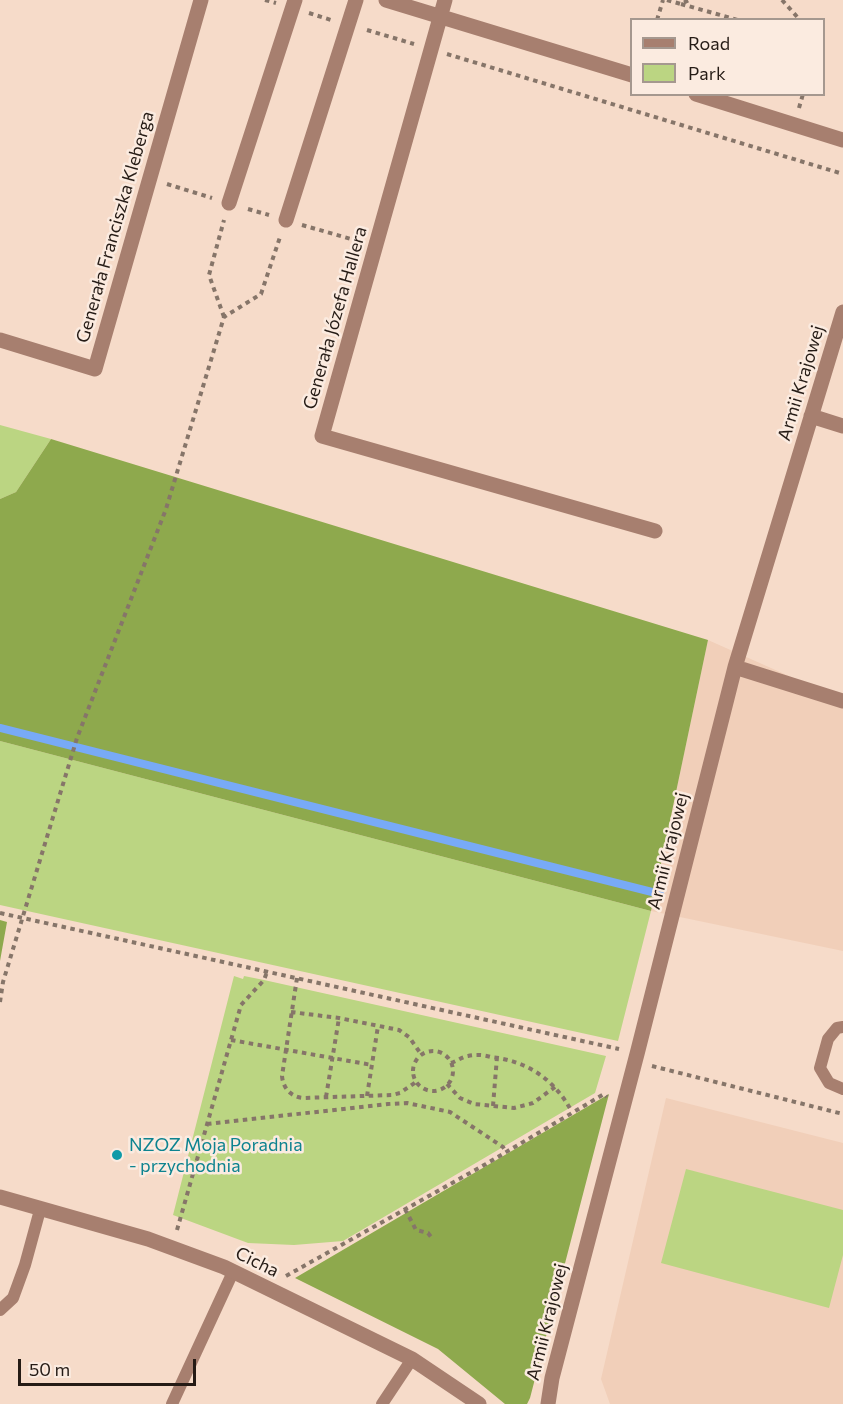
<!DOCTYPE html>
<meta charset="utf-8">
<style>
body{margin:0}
#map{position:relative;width:843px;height:1404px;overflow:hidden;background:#f6dbc9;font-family:Commissioner,sans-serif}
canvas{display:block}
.legend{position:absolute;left:630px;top:18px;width:195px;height:78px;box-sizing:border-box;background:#fbebe0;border:2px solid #a5988f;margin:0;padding:8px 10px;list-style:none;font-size:18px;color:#251b15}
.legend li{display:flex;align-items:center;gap:12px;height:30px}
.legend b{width:30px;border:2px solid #a5988f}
.scale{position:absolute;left:18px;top:1359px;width:178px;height:27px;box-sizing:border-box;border:3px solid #251b15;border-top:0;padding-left:8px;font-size:18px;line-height:21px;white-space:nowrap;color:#251b15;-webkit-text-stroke:4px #fbebe0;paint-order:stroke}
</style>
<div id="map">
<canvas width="843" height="1404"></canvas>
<ul class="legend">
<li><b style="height:8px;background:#a77f6f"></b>Road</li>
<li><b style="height:16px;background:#bbd582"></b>Park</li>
</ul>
<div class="scale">50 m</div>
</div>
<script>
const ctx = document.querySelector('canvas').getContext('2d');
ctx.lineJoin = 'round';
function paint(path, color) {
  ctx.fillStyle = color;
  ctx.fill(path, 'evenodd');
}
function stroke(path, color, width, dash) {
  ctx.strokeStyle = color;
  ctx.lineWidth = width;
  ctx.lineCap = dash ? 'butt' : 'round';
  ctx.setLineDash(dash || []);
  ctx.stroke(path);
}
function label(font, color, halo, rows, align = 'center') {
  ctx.font = font + ' Commissioner,sans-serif';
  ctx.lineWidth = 5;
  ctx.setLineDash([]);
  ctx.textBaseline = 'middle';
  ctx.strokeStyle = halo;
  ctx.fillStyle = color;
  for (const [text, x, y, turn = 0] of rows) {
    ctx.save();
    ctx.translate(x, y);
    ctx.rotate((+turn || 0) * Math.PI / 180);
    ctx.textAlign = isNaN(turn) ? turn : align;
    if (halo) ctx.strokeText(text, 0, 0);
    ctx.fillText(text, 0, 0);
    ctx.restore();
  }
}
paint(new Path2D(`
 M 708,640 L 843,700 L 843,951 L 651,911 Z
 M 666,1098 L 843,1143 L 843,1404 L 610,1404 L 601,1379 Z`), '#f1cfb9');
paint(new Path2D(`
 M 0,425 L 51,439 L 16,492 L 0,499 Z
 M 0,741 L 651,911 L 618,1041 L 0,905 Z
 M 234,976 L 243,979 L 244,976 L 264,980 L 606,1056 L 595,1093 L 343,1241 L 294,1245 L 248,1243 L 173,1215 Z
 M 686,1169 L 843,1210 L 843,1255 L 829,1308 L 661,1263 Z`), '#bbd582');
paint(new Path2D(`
 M 51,439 L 708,640 L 651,911 L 0,741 L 0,499 L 16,492 Z
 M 0,920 L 7,922 L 0,961 Z
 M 609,1094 L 530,1398 L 527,1404 L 505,1404 L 438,1349 L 295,1278 Z`), '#8ea94d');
stroke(new Path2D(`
 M 0,728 L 660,894`), '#78aaf6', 8);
stroke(new Path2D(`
 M 265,0 L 276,3
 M 667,0 L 681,4 L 689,0
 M 782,0 L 800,20
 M 681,4 L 738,20
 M 309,13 L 331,20
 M 657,20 L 663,0
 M 367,30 L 414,44
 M 447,54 L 843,174
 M 799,108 L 803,94
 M 167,184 L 212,198
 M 248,209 L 269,215
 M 302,225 L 358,241
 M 224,317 L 209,275 L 224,220
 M 0,913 L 619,1049
 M 297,978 L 282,1076 C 283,1088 291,1097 303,1098 L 392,1095 L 400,1093 L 416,1082
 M 0,1002 L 3,982 L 77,738 L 166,509 L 224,317 L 261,294 L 280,237
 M 291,1012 L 339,1018 L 399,1030 L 409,1037 L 421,1054
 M 231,1040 L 372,1065
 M413 1071a20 20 0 1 1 40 0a20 20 0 1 1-40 0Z
 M 451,1063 C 457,1061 462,1057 468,1056 C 476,1054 484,1055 491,1057 C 528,1061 555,1080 572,1112
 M 652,1066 L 843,1114
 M 447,1084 L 460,1098 L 474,1104 L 514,1108 L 533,1103 L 555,1087
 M 367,1096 L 378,1026
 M 326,1097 L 339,1018
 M 493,1106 L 497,1057
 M 207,1124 L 388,1104 L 407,1103 L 450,1112 L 503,1147 L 506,1152
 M 405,1209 L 416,1230 L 428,1233 L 431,1237
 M 177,1230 L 241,1005 L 264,980 L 267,972
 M 286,1276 L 486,1164 L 604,1094 L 607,1097`), '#867569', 4, [4.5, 4.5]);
stroke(new Path2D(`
 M 843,1027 L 837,1028 L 828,1039 L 820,1068 L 829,1083 L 843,1089
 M 0,1310 L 13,1298 L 25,1265 L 40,1210
 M 172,1404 L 233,1272
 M 382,1404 L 412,1359`), '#a77f6f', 12);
stroke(new Path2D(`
 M 386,0 L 632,75
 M 445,0 L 322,436 L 655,531
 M 696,94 L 843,140
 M 229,203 L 295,0
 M 286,220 L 356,0
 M 0,340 L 95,369 L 201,0
 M 811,416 L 843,426
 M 735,667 L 843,701
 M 0,1197 L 148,1239 L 224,1267 L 412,1359 L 479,1404
 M 548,1404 L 552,1378 L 637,1054 L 735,667 L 843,312`), '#a77f6f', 15);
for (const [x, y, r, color] of [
 [117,1155,6,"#0f9aa8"]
]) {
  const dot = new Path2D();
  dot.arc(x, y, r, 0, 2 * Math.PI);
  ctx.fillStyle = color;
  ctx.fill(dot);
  stroke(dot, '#fbebe0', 2);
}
label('18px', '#251b15', '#fbebe0', [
 ["Generała Franciszka Kleberga",115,227,-74],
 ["Generała Józefa Hallera",335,318,-74],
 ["Armii Krajowej",801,383,-73],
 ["Armii Krajowej",668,851,-76],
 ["Cicha",257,1262,26],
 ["Armii Krajowej",547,1322,-76]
]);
label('18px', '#0d838f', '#fbebe0', [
 ["NZOZ Moja Poradnia",129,1145],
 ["- przychodnia",129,1166]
], 'left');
</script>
